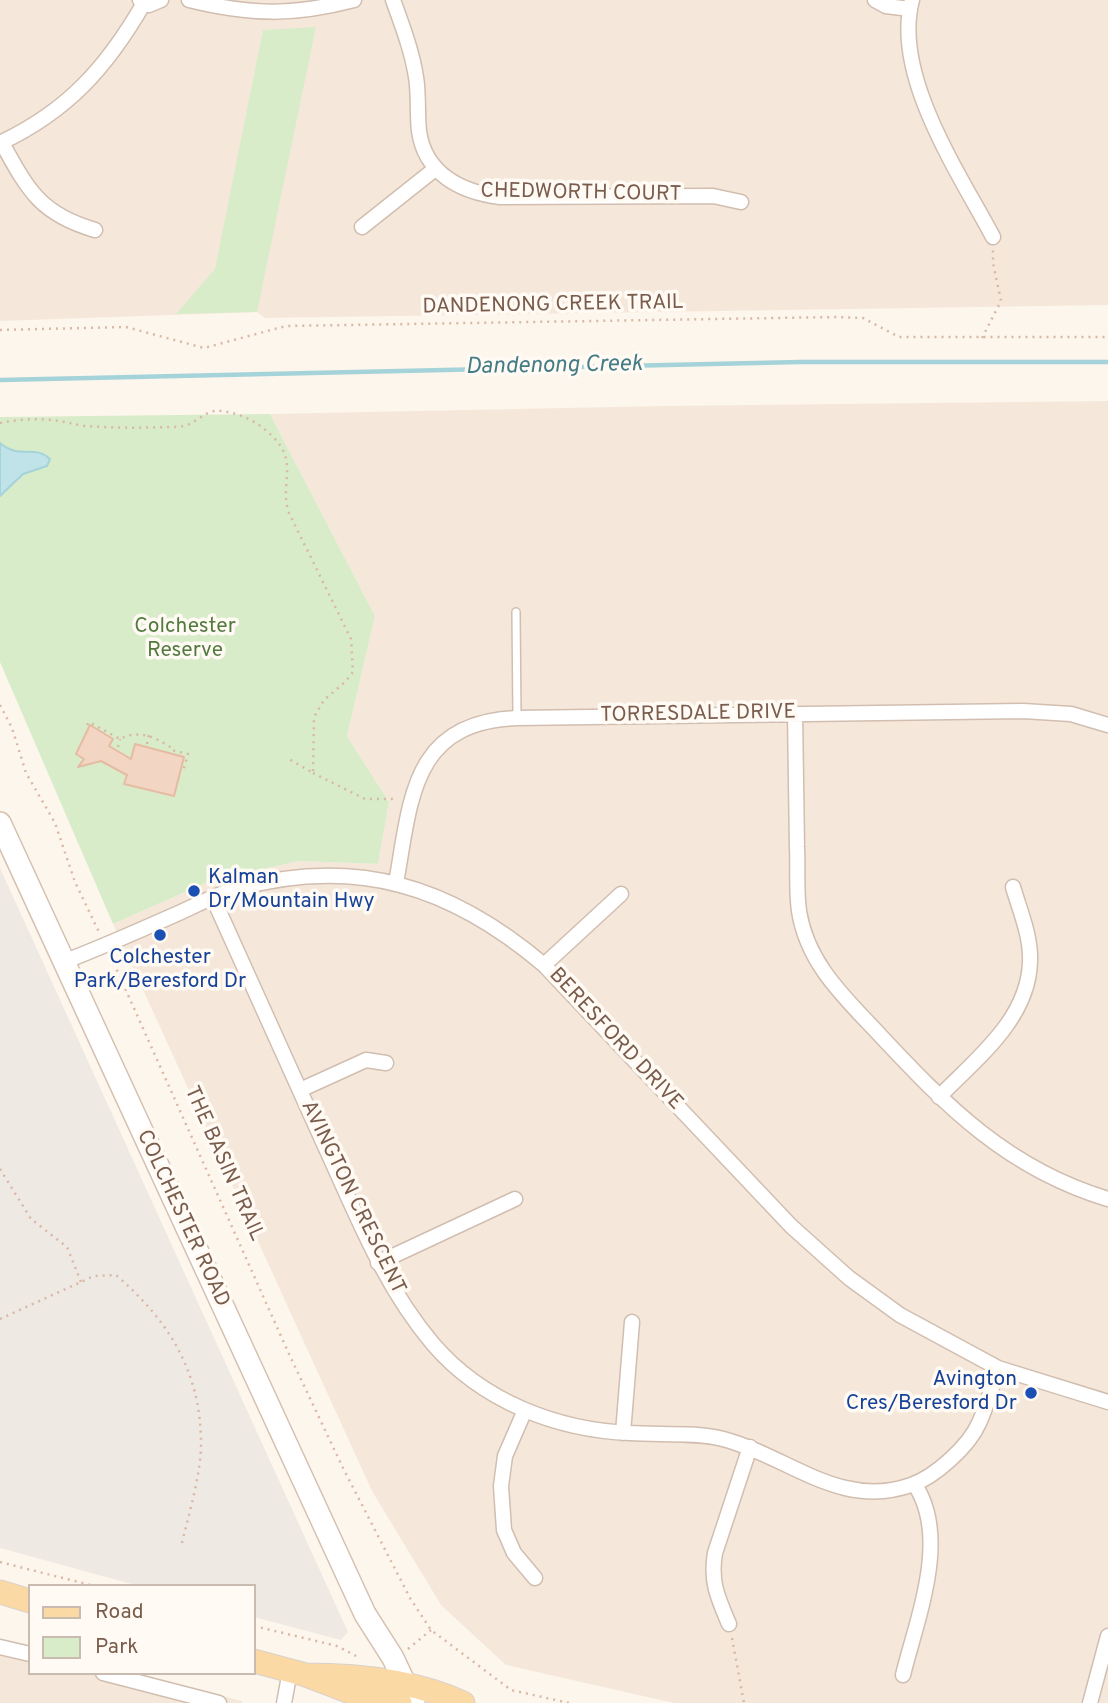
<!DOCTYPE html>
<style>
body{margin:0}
#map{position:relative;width:1108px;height:1703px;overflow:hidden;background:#fdf6ec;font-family:Overpass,sans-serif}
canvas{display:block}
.legend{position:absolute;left:28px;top:1584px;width:228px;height:91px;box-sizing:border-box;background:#fffaf3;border:2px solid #cabbb1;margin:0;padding:9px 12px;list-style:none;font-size:21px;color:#7a5c4d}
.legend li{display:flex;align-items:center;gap:14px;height:35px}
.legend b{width:35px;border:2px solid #cabbb1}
</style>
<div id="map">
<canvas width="1108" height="1703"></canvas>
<ul class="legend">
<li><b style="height:9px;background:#fbd9a5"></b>Road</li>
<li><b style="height:19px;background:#d8ecc9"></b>Park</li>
</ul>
</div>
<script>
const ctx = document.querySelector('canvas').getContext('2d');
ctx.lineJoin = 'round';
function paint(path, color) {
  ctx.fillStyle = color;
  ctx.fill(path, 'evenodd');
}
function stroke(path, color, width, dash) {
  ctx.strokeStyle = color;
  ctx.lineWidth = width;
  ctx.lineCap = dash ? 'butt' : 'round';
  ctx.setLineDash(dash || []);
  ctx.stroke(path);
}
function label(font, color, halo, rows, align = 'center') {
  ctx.font = font + ' Overpass,sans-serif';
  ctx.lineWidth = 7;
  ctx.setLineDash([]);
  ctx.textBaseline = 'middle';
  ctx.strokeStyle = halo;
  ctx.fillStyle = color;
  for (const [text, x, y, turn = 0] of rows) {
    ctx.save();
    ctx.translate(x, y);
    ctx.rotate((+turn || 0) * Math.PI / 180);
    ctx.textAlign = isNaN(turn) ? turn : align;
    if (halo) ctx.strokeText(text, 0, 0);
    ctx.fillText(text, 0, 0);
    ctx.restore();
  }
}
paint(new Path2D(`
 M 0,0 L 1108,0 L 1108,305 L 265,318 L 257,312 L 0,321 Z
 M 1108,401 L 1108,1703 L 674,1703 L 506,1665 L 441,1605 L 372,1491 L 113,924 L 210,881 L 299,861 L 378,864 L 389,802 L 347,736 L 375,616 L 270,414 L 663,406 Z
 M 0,1639 L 30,1647 L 30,1673 L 134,1673 L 242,1701 L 242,1703 L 0,1703 Z`), '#f5e8da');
paint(new Path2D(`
 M 0,868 L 348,1632 L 341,1640 L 254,1617 L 254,1586 L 139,1586 L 0,1548 Z`), '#efe9e4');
paint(new Path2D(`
 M 316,27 L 257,312 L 176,314 L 215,269 L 263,30 Z
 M 270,414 L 375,616 L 347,736 L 389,802 L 378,864 L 299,861 L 210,881 L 113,924 L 0,662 L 0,417 Z`), '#d8ecc9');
const water = new Path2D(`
 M 0,443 C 20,460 34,444 50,459 L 47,466 L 23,474 L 0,496 Z`);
paint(water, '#bfe3e8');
stroke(water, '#a5d3da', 2);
stroke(new Path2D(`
 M 0,380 L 800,362 L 1108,362`), '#a5d3da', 4.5);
const building = new Path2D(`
 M 90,725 L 113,739 L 109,746 L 131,759 L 135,744 L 184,757 L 174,796 L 124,784 L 127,775 L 101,761 L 78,767 L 84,759 L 76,754 Z`);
paint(building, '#f3d5c3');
stroke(building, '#e6bba3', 2);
const lane = new Path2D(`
 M 516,612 L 517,718`);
const street = new Path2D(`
 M 140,0 L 149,5 L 161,0
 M 189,0 C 250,15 293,16 354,0
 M 393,0 C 402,25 412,51 416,77 C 419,95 417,114 419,131 C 425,174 461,192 500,197 L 713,196 L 741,202
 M 875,0 L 886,6 L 910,9
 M 912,0 C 892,75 959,173 993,237
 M 0,143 C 68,111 107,67 144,3
 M 2,143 C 28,190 40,214 95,230
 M 362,227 L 435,169
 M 795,714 C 796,759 796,803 797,847 C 798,868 796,890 799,911 C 807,963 844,997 878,1033 C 947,1107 1008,1169 1108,1199
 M 396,883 C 411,800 411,722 517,718 L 1023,711 L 1071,714 L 1108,725
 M 213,898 C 250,980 287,1062 324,1144 C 356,1213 383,1285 433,1344 C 482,1401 556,1430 630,1433 C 657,1435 698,1432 723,1439 C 788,1456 840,1510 911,1485 C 935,1477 969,1446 979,1423 C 987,1406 992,1386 998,1368
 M 63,962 C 100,948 136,932 172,916 C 193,907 214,895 236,889 C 356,856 451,886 544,965 L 791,1226 L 849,1278 L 900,1315 L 998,1368 L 1108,1402
 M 544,965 L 621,894
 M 300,1090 L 366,1060 L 386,1063
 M 939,1097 C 976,1059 1029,1019 1030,961 C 1031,936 1020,911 1013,887
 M 378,1263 L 515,1199
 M 525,1410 L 505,1456 L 501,1486 L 504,1530 L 514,1553 L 535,1578
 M 623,1433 L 632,1322
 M 729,1624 C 718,1598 710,1582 715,1553 L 750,1447
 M 0,1647 L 30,1654
 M 103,1673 L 219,1703
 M 903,1675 C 917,1618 950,1538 915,1485
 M 284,1703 L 290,1671
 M 1090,1703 L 1108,1636`);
const secondary = new Path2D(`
 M 0,823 L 365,1614 L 393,1658 L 414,1703`);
const primary = new Path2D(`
 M 0,1592 L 30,1601
 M 254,1661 L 306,1675 L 361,1696 L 400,1703
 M 306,1675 C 358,1675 416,1681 463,1703`);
stroke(lane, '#d1beb0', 10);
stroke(street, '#d1beb0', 17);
stroke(secondary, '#d6c0b0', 24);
stroke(primary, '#dad1cd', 25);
stroke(new Path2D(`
 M 0,330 L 126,327 L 204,348 L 286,326 L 837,317 L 863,318 L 899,337 L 1108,337
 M 982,338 L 1001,301 L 993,263 L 993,248
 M 0,423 C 19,419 40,418 59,421 C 68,422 76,425 85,426 C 112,428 139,428 166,427 C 173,427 182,427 187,425 C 200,420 207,409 221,411 C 241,413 260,423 273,437 C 299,462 279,485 289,513 L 351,639 L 353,672 L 345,682 L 324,700 L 314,717 L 313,773 L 289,759
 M 0,705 L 12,728 L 26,773 L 55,823 L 75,882 L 99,932
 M 87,725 L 89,722 L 120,739 C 138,729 155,737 170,747 L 171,750 L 188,754 L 183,771
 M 147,744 L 149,735
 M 118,747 L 120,739
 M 313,773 L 365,799 L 397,799
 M 111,957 L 289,1354 L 343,1468 L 410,1598 L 431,1630 L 511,1690 L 569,1703
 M 0,1169 L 31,1219 L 67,1247 L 81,1282
 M 0,1319 L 94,1276 L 116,1275 C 168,1320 200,1370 201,1441 C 202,1471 188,1517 181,1547
 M 0,1562 L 94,1586
 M 254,1626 L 337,1646 L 360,1658
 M 732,1638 L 744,1703
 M 408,1649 L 431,1630`), '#d9b8a5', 2.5, [2, 5]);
stroke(lane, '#fff', 7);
stroke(street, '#fff', 14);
stroke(secondary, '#fff', 21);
stroke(primary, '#fbd9a5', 23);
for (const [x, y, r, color] of [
 [194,891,7,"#1a4fb4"],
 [160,935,7,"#1a4fb4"],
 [1031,1393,7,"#1a4fb4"]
]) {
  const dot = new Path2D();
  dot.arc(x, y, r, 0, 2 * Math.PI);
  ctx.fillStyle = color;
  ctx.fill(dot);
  stroke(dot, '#fffaf3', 2.5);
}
label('21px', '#7a5c4d', '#fffaf3', [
 ["CHEDWORTH COURT",581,194,1],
 ["DANDENONG CREEK TRAIL",553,306,-1],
 ["TORRESDALE DRIVE",698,715,-1],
 ["BERESFORD DRIVE",615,1040,47],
 ["THE BASIN TRAIL",223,1164,66],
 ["AVINGTON CRESCENT",352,1198,64],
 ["COLCHESTER ROAD",182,1219,65]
]);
label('21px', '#537a41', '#fffaf3', [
 ["Colchester",185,628],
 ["Reserve",185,652]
]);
label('21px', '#164399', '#fffaf3', [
 ["Kalman",208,879],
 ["Dr/Mountain Hwy",208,903],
 ["Colchester",160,959,"center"],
 ["Park/Beresford Dr",160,983,"center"],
 ["Avington",1017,1381,"right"],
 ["Cres/Beresford Dr",1017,1405,"right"]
], 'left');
label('italic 23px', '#437c86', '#fffaf3', [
 ["Dandenong Creek",554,367,-1]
]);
</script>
